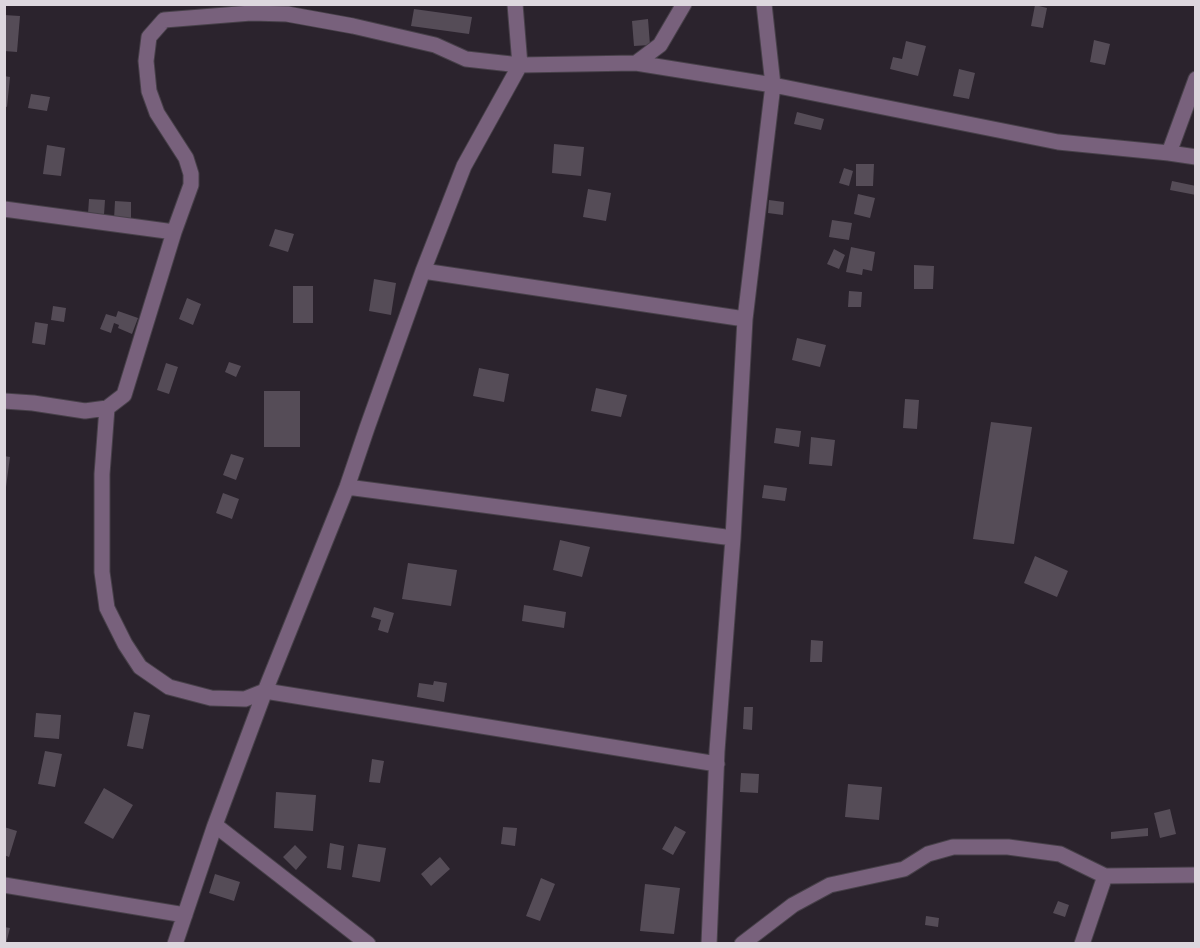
<!DOCTYPE html>
<style>
body{margin:0}
#map{position:relative;width:1200px;height:948px;overflow:hidden;background:#2b232d;font-family:Poppins,sans-serif}
canvas{display:block}
.frame{position:absolute;inset:0;border:6px solid #ddd7de;pointer-events:none}
</style>
<div id="map">
<canvas width="1200" height="948"></canvas>
<div class="frame"></div>
</div>
<script>
const ctx = document.querySelector('canvas').getContext('2d');
ctx.lineJoin = 'round';
function paint(path, color) {
  ctx.fillStyle = color;
  ctx.fill(path, 'evenodd');
}
function stroke(path, color, width, dash) {
  ctx.strokeStyle = color;
  ctx.lineWidth = width;
  ctx.lineCap = dash ? 'butt' : 'round';
  ctx.setLineDash(dash || []);
  ctx.stroke(path);
}
paint(new Path2D(`
 M 1035,5 L 1047,8 L 1043,28 L 1031,26 Z
 M 414,9 L 472,17 L 469,34 L 411,26 Z
 M 4,15 L 20,16 L 17,52 L 4,51 Z
 M 648,19 L 650,45 L 634,46 L 632,21 Z
 M 1094,40 L 1110,44 L 1105,65 L 1090,62 Z
 M 906,41 L 926,46 L 918,76 L 890,69 L 893,57 L 902,59 Z
 M 959,69 L 975,73 L 969,99 L 953,96 Z
 M 4,76 L 10,77 L 7,107 L 4,106 Z
 M 31,94 L 50,97 L 47,111 L 28,108 Z
 M 797,112 L 824,119 L 821,130 L 794,124 Z
 M 554,144 L 584,147 L 581,176 L 552,173 Z
 M 47,145 L 65,148 L 61,176 L 43,174 Z
 M 856,164 L 874,164 L 873,186 L 856,186 Z
 M 844,168 L 853,171 L 849,186 L 839,183 Z
 M 1172,181 L 1196,186 L 1196,195 L 1170,190 Z
 M 588,189 L 611,193 L 606,221 L 583,217 Z
 M 858,194 L 875,198 L 870,218 L 854,214 Z
 M 89,199 L 105,200 L 104,215 L 88,214 Z
 M 769,200 L 784,202 L 783,215 L 768,213 Z
 M 115,201 L 131,202 L 131,219 L 114,219 Z
 M 832,220 L 852,223 L 849,240 L 829,237 Z
 M 275,229 L 294,234 L 288,252 L 269,246 Z
 M 851,247 L 875,252 L 872,271 L 863,269 L 862,275 L 846,272 Z
 M 834,249 L 845,255 L 839,269 L 827,264 Z
 M 914,265 L 934,266 L 933,289 L 914,289 Z
 M 374,279 L 396,283 L 391,315 L 369,311 Z
 M 293,286 L 313,286 L 313,323 L 293,323 Z
 M 849,291 L 862,292 L 861,307 L 848,307 Z
 M 187,298 L 201,304 L 193,325 L 179,319 Z
 M 53,306 L 66,308 L 64,322 L 51,320 Z
 M 118,311 L 138,318 L 132,334 L 118,328 L 119,325 L 114,323 L 111,333 L 100,329 L 106,314 L 116,317 Z
 M 35,322 L 48,324 L 45,345 L 32,343 Z
 M 797,338 L 826,345 L 820,367 L 792,360 Z
 M 229,362 L 241,366 L 236,377 L 225,372 Z
 M 166,363 L 178,367 L 169,394 L 157,390 Z
 M 479,368 L 509,374 L 504,402 L 473,396 Z
 M 596,388 L 627,395 L 621,417 L 591,411 Z
 M 264,391 L 300,391 L 300,447 L 264,447 Z
 M 905,399 L 919,400 L 917,429 L 903,428 Z
 M 991,422 L 1032,427 L 1014,544 L 973,539 Z
 M 776,428 L 801,431 L 799,447 L 774,443 Z
 M 811,437 L 835,440 L 832,466 L 809,464 Z
 M 231,454 L 244,458 L 236,480 L 223,475 Z
 M 4,456 L 10,457 L 6,487 L 4,487 Z
 M 764,485 L 787,488 L 785,501 L 762,498 Z
 M 223,493 L 239,499 L 232,519 L 216,513 Z
 M 560,540 L 590,547 L 582,577 L 553,570 Z
 M 1035,556 L 1068,571 L 1057,597 L 1024,583 Z
 M 408,563 L 457,570 L 451,606 L 402,599 Z
 M 524,605 L 566,612 L 564,628 L 522,621 Z
 M 374,607 L 394,613 L 388,633 L 378,630 L 381,620 L 371,617 Z
 M 811,640 L 823,641 L 822,662 L 810,662 Z
 M 434,681 L 447,683 L 444,702 L 417,697 L 419,683 L 433,685 Z
 M 744,707 L 753,707 L 752,730 L 743,729 Z
 M 134,712 L 150,715 L 143,749 L 127,746 Z
 M 36,713 L 61,715 L 59,739 L 34,737 Z
 M 45,751 L 62,754 L 55,787 L 38,784 Z
 M 372,759 L 384,761 L 380,783 L 369,782 Z
 M 741,773 L 759,774 L 758,793 L 740,792 Z
 M 848,784 L 882,787 L 879,820 L 845,817 Z
 M 104,788 L 133,805 L 113,839 L 84,823 Z
 M 276,792 L 316,795 L 313,831 L 274,828 Z
 M 1170,809 L 1176,834 L 1160,838 L 1154,813 Z
 M 675,826 L 686,832 L 673,855 L 662,849 Z
 M 4,827 L 17,831 L 9,857 L 4,855 Z
 M 503,827 L 517,828 L 515,846 L 501,844 Z
 M 1148,828 L 1148,836 L 1111,839 L 1111,832 Z
 M 330,843 L 344,846 L 341,870 L 327,868 Z
 M 358,844 L 386,848 L 380,882 L 352,877 Z
 M 295,845 L 307,857 L 296,870 L 283,857 Z
 M 440,857 L 450,869 L 431,886 L 421,874 Z
 M 215,874 L 240,882 L 234,901 L 209,893 Z
 M 541,878 L 555,884 L 540,921 L 526,916 Z
 M 645,884 L 680,888 L 674,934 L 640,931 Z
 M 1058,901 L 1069,905 L 1065,917 L 1053,913 Z
 M 926,916 L 939,918 L 938,927 L 925,925 Z
 M 4,927 L 10,928 L 6,944 L 4,944 Z`), '#554c57');
const minor = new Path2D(`
 M 636,63 L 660,45 L 684,4
 M 1169,153 L 1196,79
 M 4,209 L 174,232
 M 423,271 L 745,319
 M 4,401 L 33,403 L 85,411 L 107,408 L 124,395 L 174,232 L 191,185 L 191,174 L 186,158 L 157,113 L 149,91 L 146,61 L 149,37 L 164,20 L 251,13 L 287,14 L 353,26 L 435,45 L 466,59 L 520,65 L 636,63 L 773,85 L 1058,142 L 1169,153 L 1196,157
 M 107,408 L 102,474 L 102,572 L 107,608 L 125,644 L 140,667 L 169,687 L 211,698 L 245,699 L 265,691 L 717,764
 M 347,487 L 733,538
 M 215,825 L 368,944
 M 4,885 L 185,915
 M 175,944 L 215,825 L 265,691 L 347,487 L 367,428 L 423,271 L 464,166 L 520,65 L 515,4
 M 709,944 L 717,751 L 733,538 L 745,319 L 773,85 L 764,4
 M 742,944 L 793,905 L 830,885 L 904,869 L 928,854 L 953,847 L 1008,847 L 1060,854 L 1105,876 L 1196,875
 M 1082,944 L 1105,876`);
stroke(minor, '#474049', 17);
stroke(minor, '#78617c', 15);
</script>
